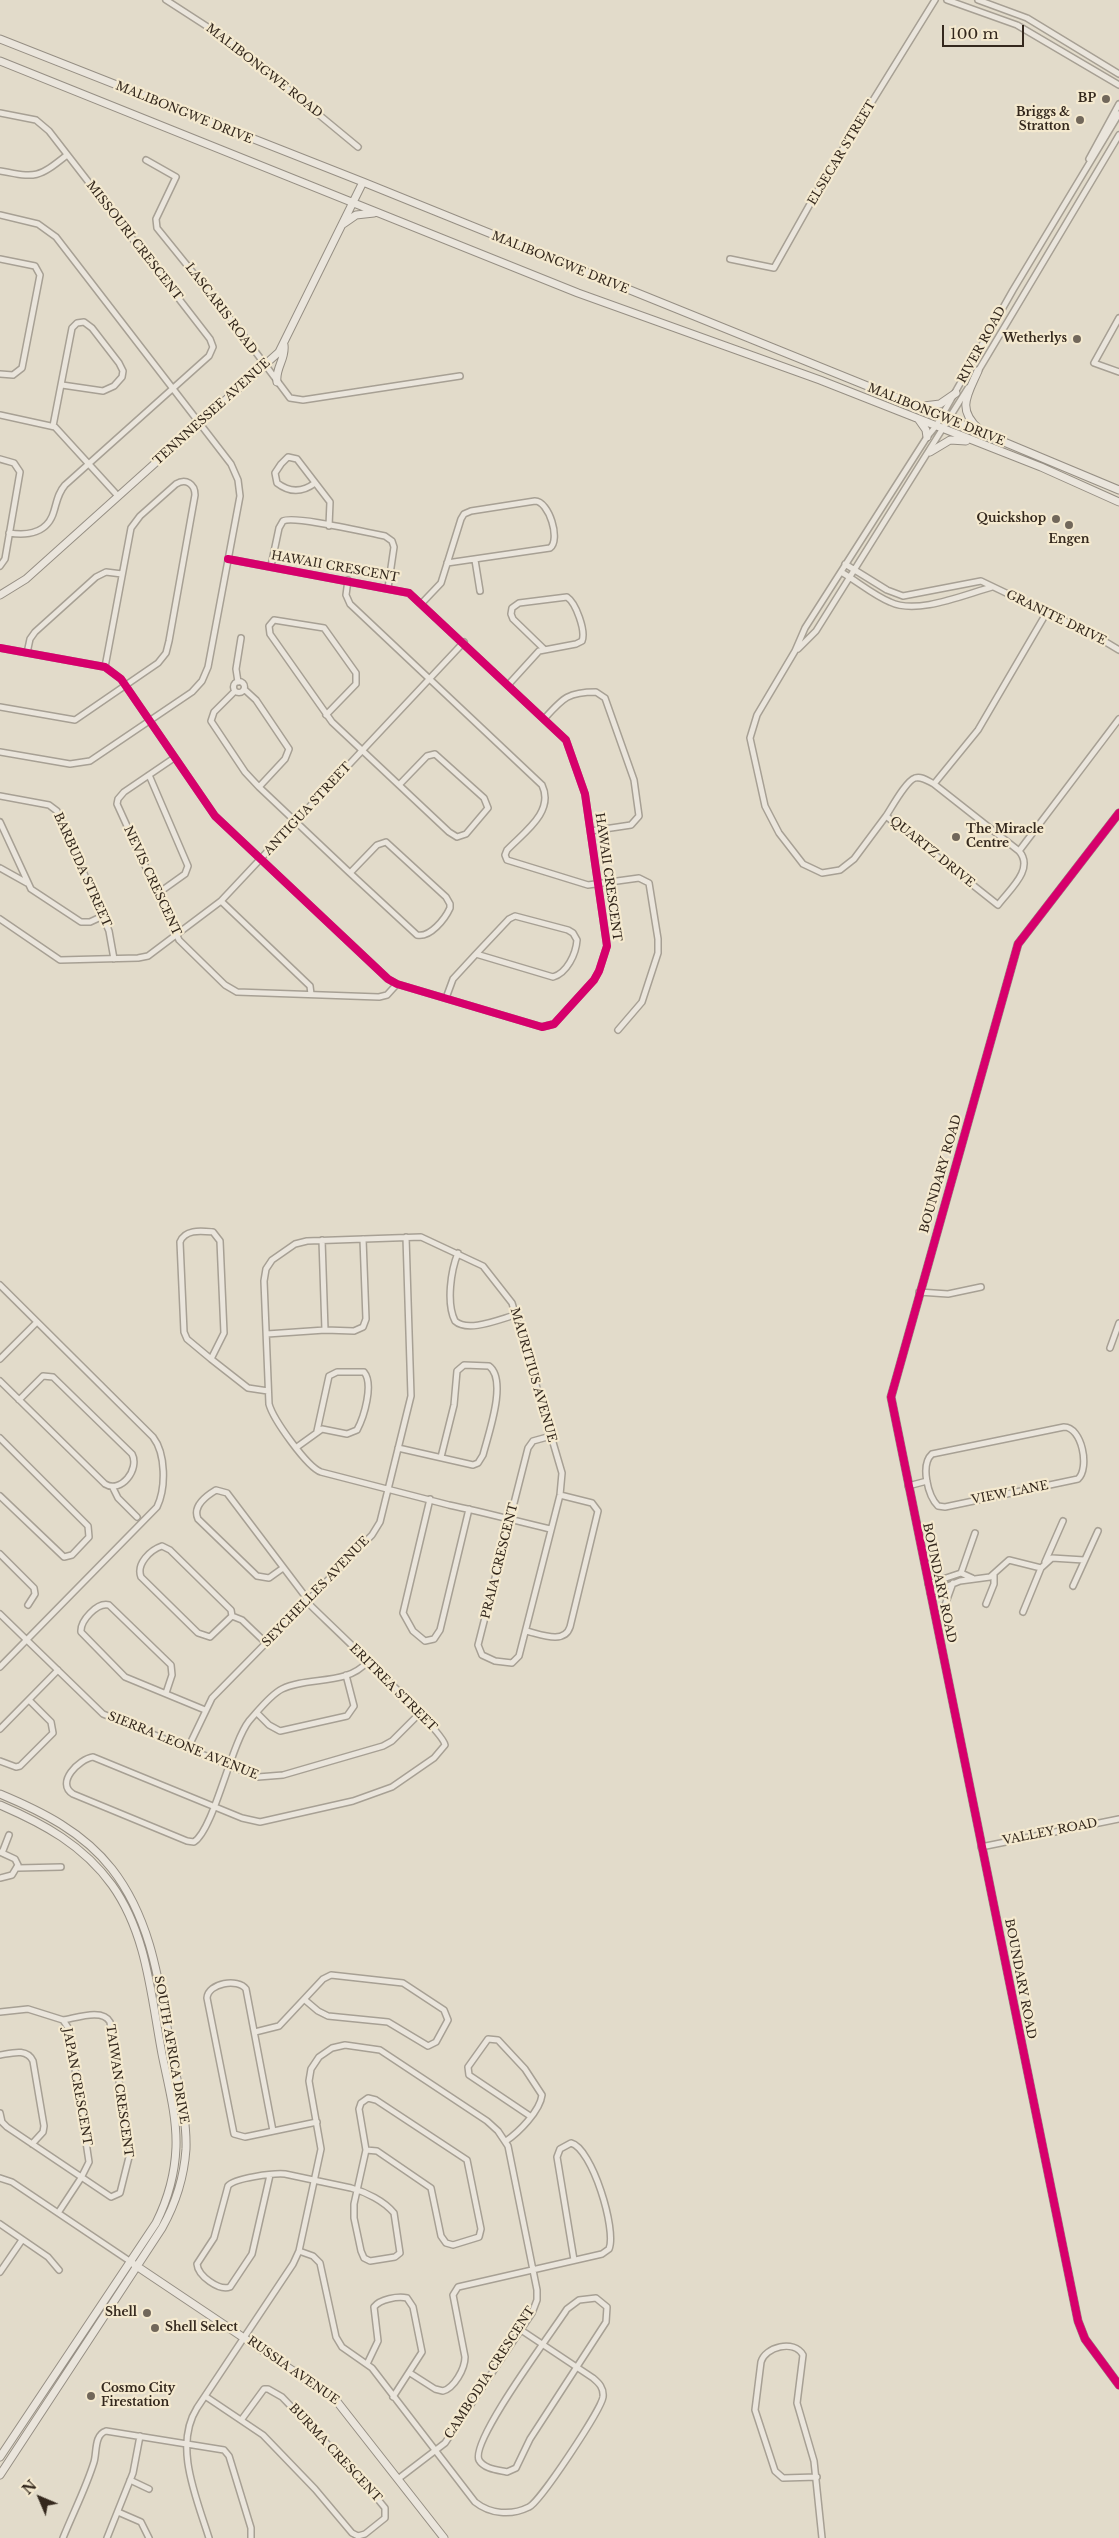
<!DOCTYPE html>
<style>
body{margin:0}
#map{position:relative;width:1119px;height:2538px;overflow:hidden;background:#e2dbca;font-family:"Libre Baskerville",serif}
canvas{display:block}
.north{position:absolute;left:15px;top:2473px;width:50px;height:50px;-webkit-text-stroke:4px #f4e9cf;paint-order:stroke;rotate:315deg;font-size:14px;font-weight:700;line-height:20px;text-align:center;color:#34281d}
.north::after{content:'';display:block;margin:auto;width:18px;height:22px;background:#34281d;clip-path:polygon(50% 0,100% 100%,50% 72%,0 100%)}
.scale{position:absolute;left:942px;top:25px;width:82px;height:22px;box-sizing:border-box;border:2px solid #34281d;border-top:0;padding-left:6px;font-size:15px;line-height:18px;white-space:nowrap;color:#34281d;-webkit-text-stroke:4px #f4e9cf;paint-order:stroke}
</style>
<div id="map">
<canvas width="1119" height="2538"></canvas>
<div class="north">N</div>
<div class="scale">100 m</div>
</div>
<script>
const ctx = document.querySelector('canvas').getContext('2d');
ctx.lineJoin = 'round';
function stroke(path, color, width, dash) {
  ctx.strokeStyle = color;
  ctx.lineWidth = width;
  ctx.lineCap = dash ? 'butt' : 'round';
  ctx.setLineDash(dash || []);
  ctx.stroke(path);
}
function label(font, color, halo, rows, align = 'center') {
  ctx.font = font + ' "Libre Baskerville",serif';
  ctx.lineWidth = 4.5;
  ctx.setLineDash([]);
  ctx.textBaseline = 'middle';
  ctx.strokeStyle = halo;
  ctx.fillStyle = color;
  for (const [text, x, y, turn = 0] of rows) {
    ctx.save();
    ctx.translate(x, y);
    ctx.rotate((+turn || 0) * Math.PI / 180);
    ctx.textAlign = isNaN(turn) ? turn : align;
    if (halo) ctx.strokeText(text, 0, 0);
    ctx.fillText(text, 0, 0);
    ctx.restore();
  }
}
const street = new Path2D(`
 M 166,0 L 231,42 L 358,147
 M 947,0 L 1017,25 L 1119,85
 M 978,0 L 1027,18 L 1119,74
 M 0,113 L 36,120 L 49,131 L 210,339 L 213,347 L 209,356 L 65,485 C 58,493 57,501 54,511 C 48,533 28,536 9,533
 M 1089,159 L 1119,104
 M 146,160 L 176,177 L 156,219 L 157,228 L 237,327 L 290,398 L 303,400 L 460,376
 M 0,171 C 37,178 38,178 67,155
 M 0,215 L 38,224 L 56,237 L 231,464 L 238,480 L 240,496 L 208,667 L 202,681 L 192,692 L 90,761 L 70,764 L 0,752
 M 0,259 L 35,266 L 40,275 L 22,368 L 13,375 L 0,374
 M 730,259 L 774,268 L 823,181 L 935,0
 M 1119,318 L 1094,363 L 1119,372
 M 977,373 L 1119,135
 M 0,415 L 55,427 L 118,496
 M 53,426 L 72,328 L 77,323 L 84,322 L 92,328 L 119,363 L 123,371 L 122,377 L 114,386 L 103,391 L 62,385
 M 0,459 L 14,463 L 20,472 L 5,559 L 0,566
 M 315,483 C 303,492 290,493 277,483 L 275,473 L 281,464 L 288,457 L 297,459 L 330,502 L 329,526
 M 475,560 L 480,591
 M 845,564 L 887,590 L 903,596 L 981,581 L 1094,635 L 1119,650
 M 271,566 L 279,528 L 283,521 C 294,515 368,533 385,536 L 392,541 L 394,547 L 388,588
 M 841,572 C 857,581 873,595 890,602 C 917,615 963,595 992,587
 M 348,580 L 346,595 L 350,604 L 542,785 C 555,812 523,833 507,850 L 505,855 L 507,860 L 588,885 L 639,878 L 649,883 L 658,939 L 658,953 L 642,1002 L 618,1030
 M 422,603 L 441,583 L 461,519 L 464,514 L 471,511 L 535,501 C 549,501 561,540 550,548 L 447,563
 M 0,648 L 105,667 L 121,679 L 215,816 L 388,979 L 397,984 L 542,1027 L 554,1024 L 594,980 L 599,971 L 607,946 L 585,794 L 566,740 L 409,593 L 228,559
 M 798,649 L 816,631 L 968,388
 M 27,653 L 30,639 L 35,632 L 96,577 L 106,572 L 122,574
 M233.5 687a5.5 5.5 0 1 1 11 0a5.5 5.5 0 1 1-11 0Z
 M 238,682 L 236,669 L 241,638
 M 509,684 L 539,651 L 576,644 L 582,641 C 586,631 576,603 567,597 L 519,603 L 512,608 L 511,614 L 513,619 L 544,649
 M 244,689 L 256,700 L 289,749 L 285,759 L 259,787
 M 235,691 L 214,712 L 211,721 L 245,772 L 259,787 L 350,873 L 377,845 L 386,842 L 446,897 L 450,904 L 450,908 C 445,919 430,938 417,935 L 350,873
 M 0,707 L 75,720 L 158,663 L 166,653 L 169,641 L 195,495 C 195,484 186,478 176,484 L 140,516 L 131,528 L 105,667
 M 326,715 L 356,684 L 356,673 L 324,628 L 274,620 L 269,626 L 270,634 L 332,722 L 449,832 L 457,837 L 466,834 L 488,808 L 484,798 L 435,754 L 427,756 L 399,785
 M 545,718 C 563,698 568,692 596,692 L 605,698 L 634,780 L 639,816 L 631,825 L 591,831
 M 174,758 L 124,792 L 118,799 L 117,804 L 179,940 L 225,985 L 237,992 L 379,997 L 387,995 L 397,984
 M 149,775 L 188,866 L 185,874 L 157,894
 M 934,784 L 1019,851 L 1119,719
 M 0,796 L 49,805 L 57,811 L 109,931 L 114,959
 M 886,816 L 854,859 L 840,870 L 822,873 L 803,864 L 779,833 L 765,806 L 750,738 L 757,715 L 795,651 L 805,628 L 927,437 L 936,426 L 1013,290 L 1119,114
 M 0,822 L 31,889 L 81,922 L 90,922 L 103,916
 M 1019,851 C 1035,869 1009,890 998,905 L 886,816 C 892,807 906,781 915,778 C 922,776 928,781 934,784 L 978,730 L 1047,612
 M 0,868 L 27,883
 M 221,901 L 310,986 L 311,994
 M 0,919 L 60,960 L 138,958 L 148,956 L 221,901 L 464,642
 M 446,998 L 453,979 L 476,954 L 553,977 C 567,973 576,954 577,940 L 573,933 L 568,930 L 515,916 L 509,919 L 476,954
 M 322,1240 L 325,1330
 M 458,1253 C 451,1270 446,1303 455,1321 C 468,1333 500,1319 515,1315
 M 0,1285 L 153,1437 C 166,1454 166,1488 157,1507 L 0,1667
 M 919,1292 L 948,1294 L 981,1287
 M 267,1334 L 325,1330 L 354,1331 L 363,1327 L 366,1319 L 363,1239
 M 1110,1348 L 1119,1323
 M 0,1359 L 37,1322
 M 211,1359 L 187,1339 L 184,1332 L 180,1242 C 185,1229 201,1231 213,1232 L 220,1241 L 224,1333 L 211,1359 L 248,1388 L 268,1391
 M 0,1381 L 105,1484 C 121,1494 140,1469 132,1454 L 53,1377 L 43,1376 L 19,1400
 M 1064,1427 C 1082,1427 1090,1468 1078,1479 L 945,1507 L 938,1506 C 928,1496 920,1465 932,1454 Z
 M 0,1438 L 88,1526 L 89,1537 L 72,1555 L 64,1557 L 0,1496
 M 297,1447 L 322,1429 L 347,1434 L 357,1430 C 364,1417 374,1384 364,1372 L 337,1372 L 329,1376 L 317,1431
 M 398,1448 L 473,1465 L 478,1463 L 483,1455 C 488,1435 508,1380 489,1366 L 464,1365 L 457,1371 L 454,1405 L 441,1457
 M 908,1486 L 927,1481
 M 113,1488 L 118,1498 L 137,1517
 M 430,1499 L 403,1613 L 413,1631 L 425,1641 L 434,1639 L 440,1630 L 469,1509
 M 550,1529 C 516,1521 483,1512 449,1505 L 321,1472 C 307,1467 273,1419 269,1404 L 264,1281 L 266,1269 L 272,1260 L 295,1244 L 307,1241 L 421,1237 L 483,1266 L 512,1303 L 562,1473 L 560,1495 L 519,1656 L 512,1663 L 495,1661 L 482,1655 L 478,1645 L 528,1448 L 533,1441 L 551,1436
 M 162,1546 L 170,1550 L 231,1610 L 232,1616 L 210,1637 L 198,1633 L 141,1577 C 136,1564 150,1550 162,1546 Z
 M 0,1554 L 34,1588 L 35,1594 L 28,1605
 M 1045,1562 L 1063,1521
 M 283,1568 L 269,1578 L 257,1576 L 198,1519 C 192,1506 206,1496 216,1490 L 227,1493 L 308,1600
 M 961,1573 L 975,1533
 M 928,1584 L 961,1573 L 972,1578
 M 1073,1586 L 1098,1531
 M 930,1593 L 960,1581 L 990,1577 L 1009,1560 L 1041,1568 L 1052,1558 L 1084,1560
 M 306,1601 C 325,1620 444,1731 445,1745 L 434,1758 L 392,1787 L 353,1801 L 260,1822 L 242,1818 L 93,1757 C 79,1759 55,1783 73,1794 L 187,1841 L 194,1842 C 214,1829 231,1744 249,1721 C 258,1711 270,1695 282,1689 C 308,1676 347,1686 367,1662
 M 986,1604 L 994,1584 L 994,1575
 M 945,1605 L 953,1583
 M 1023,1612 L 1041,1568
 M 0,1614 L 103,1714 L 258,1777 L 283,1775 L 383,1746 L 392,1741 L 420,1713
 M 232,1616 L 242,1620 L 266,1643
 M 526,1631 C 540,1634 564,1645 570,1627 L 598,1511 L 592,1503 L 560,1495
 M 166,1693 L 172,1675 L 171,1665 L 109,1605 C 97,1602 80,1621 81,1632 L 125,1677 L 205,1710
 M 257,1713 L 269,1725 L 280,1731 L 347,1716 L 354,1706 L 346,1675
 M 0,1729 L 58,1670
 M 188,1748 L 212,1698 L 372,1535 L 380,1522 L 411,1396 L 406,1237
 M 0,1761 L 16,1767 L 20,1766 L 53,1733 L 51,1722 L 29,1700
 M 981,1847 L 1119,1819
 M 0,1852 L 15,1859 L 18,1865 L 12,1875 L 0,1878
 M 2,1853 L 9,1835
 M 18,1868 L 61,1867
 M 0,2012 L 28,2009 L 63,2020 L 69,2029 L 89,2162 L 81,2178 L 58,2213
 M 255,2032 L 279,2026 L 323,1979 L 331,1975 L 403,1983 L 444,2010 L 448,2020 L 436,2042 L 428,2046 L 388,2022 L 328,2016 L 318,2011 L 305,2000
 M 0,2055 C 12,2053 27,2048 33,2061 L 44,2126 L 43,2132 L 32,2144
 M 0,2113 L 2,2122 L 7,2127 L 111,2197 L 120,2193 L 130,2153 L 110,2022 C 103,2008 76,2018 63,2020
 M 273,2131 L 246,1989 C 238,1978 208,1983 207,1998 L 234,2134 L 245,2137 L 317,2122
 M 506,2141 C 519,2132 540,2111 542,2095 L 525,2069 L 498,2040 L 488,2039 L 468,2067 L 469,2075 L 530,2116
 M 270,2175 L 252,2254 L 230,2287 C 219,2291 198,2276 197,2264 L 214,2238 L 228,2186 C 234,2178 274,2173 285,2174 L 351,2188 C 366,2192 384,2201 394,2213 L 400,2253 L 395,2257 L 370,2261 L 364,2258 L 361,2251 L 354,2218 L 354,2204 L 366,2150 L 359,2109 L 361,2103 L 368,2098 L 376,2100 L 467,2160 L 481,2229 L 479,2237 L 453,2245 L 446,2243 L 441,2236 L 431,2188 L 377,2151 L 366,2150
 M 0,2178 L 12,2182 L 131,2262
 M 0,2224 L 48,2257 L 59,2270
 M 299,2251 L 313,2256 L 320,2263 L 336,2337 L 342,2347 L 372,2368 L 475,2502 C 490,2514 511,2516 529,2507 C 540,2502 601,2410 603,2397 C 604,2388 599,2383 593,2378 L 521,2330
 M 0,2272 L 22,2240
 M 596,2298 L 607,2307 L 606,2322 L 530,2439 L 516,2468 L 507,2472 C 498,2470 484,2469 479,2460 C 470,2441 553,2331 567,2309 L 579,2300 Z
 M 367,2364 L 378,2341 L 374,2307 C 380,2299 398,2296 407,2298 L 413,2307 L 422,2352 L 393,2397
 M 410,2373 L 435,2389 L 443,2391 C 454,2388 465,2369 465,2357 L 453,2295 L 458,2287 L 602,2254 L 609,2249 C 617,2230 592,2148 571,2143 L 560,2149 L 557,2157 L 574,2260
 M 205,2396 L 263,2435 L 315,2489 L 352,2533 L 358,2536 L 365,2534 L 385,2518 L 385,2508 L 363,2481 L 282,2397 L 268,2389 L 264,2389 L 242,2419
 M 817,2477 L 783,2478 L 775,2471 L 755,2410 L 761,2362 C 765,2347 794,2339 803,2355 L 797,2403 L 814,2461 L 822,2538
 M 130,2480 L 149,2489
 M 118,2512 L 141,2522 L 149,2538
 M 63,2538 C 73,2513 86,2488 94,2462 C 97,2452 94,2435 106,2431 L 224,2450 L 229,2456 L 251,2528 L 251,2538
 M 107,2538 L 133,2473 L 140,2436
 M 209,2538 C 197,2499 173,2446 197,2408 L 293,2264 L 299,2251 L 321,2149 L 309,2081 L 311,2069 L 319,2057 L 332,2048 L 345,2045 L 380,2050 L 487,2121 L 498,2131 L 508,2146 L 537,2290 L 537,2300 L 532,2313 L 445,2443 L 398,2479`);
const secondary = new Path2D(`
 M 0,39 L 363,182 L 949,419 L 1119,490
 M 0,61 L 578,293 L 820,380 L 1041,467 L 1119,502
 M 343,224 L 356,215 L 374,213
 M 978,371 C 968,394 956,409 979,429
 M 277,382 C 275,368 286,359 284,345
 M 924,406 L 940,404 L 956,393
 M 919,420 L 926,430 L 927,437
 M 930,452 L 950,440 L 966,441
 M 0,595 L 26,579 L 279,352 L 363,182
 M 1119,813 L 1018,944 L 891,1397 L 1078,2321 L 1085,2339 L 1119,2385
 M 0,1794 C 43,1812 83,1832 112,1869 C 154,1923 160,1991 172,2055 C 178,2086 187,2117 186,2149 C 184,2178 176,2203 162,2228 L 0,2475
 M 0,1805 C 44,1824 83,1845 112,1885 C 147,1934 151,1996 162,2054 C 168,2084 177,2116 176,2147 C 175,2174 168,2199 156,2223 L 0,2457
 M 135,2265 L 335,2399 L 444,2538`);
stroke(street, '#a7a094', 8);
stroke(secondary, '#968f84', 9);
stroke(street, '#eae5dc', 5);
stroke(secondary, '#eae5dc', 7);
stroke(new Path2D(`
 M 0,648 L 105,667 L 121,679 L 215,816 L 388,979 L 397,984 L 542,1027 L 554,1024 L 594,980 L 599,971 L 607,946 L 585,794 L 566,740 L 409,593 L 228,559
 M 1119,813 L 1018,944 L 891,1397 L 1078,2321 L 1085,2339 L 1119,2385`), '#d6006c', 8);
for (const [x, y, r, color] of [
 [1106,99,5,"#71675a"],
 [1080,120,5,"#71675a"],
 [1077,339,5,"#71675a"],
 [1056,519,5,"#71675a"],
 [1069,525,5,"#71675a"],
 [956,837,5,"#71675a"],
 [147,2313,5,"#71675a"],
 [155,2328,5,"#71675a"],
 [91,2396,5,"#71675a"]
]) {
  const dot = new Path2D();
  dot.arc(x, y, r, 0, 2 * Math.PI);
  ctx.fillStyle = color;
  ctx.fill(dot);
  stroke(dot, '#f4e9cf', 2);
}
label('12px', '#34281d', '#f4e9cf', [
 ["MALIBONGWE ROAD",264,71,38],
 ["MALIBONGWE DRIVE",184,113,22],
 ["ELSECAR STREET",842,153,-59],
 ["MISSOURI CRESCENT",134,241,52],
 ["MALIBONGWE DRIVE",560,263,22],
 ["LASCARIS ROAD",221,309,53],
 ["RIVER ROAD",982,345,-61],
 ["TENNNESSEE AVENUE",212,412,-42],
 ["MALIBONGWE DRIVE",936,415,22],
 ["HAWAII CRESCENT",335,567,10],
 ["GRANITE DRIVE",1056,618,26],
 ["ANTIGUA STREET",308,809,-47],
 ["QUARTZ DRIVE",932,852,39],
 ["BARBUDA STREET",82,870,66],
 ["HAWAII CRESCENT",608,877,82],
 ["NEVIS CRESCENT",152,881,65],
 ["BOUNDARY ROAD",941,1174,-74],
 ["MAURITIUS AVENUE",533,1375,74],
 ["VIEW LANE",1010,1493,-11],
 ["PRAIA CRESCENT",500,1561,-76],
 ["BOUNDARY ROAD",939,1583,78],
 ["SEYCHELLES AVENUE",316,1592,-46],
 ["ERITREA STREET",393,1688,45],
 ["SIERRA LEONE AVENUE",183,1746,22],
 ["VALLEY ROAD",1050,1832,-11],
 ["BOUNDARY ROAD",1020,1979,79],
 ["SOUTH AFRICA DRIVE",171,2050,80],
 ["JAPAN CRESCENT",77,2087,80],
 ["TAIWAN CRESCENT",119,2091,82],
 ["RUSSIA AVENUE",293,2371,35],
 ["CAMBODIA CRESCENT",490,2373,-57],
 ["BURMA CRESCENT",335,2453,47]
]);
label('bold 12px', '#34281d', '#f4e9cf', [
 ["BP",1096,99],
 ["Briggs &",1070,113],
 ["Stratton",1070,127],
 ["Wetherlys",1067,339],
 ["Quickshop",1046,519],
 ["Engen",1069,540,"center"],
 ["The Miracle",966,830,"left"],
 ["Centre",966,844,"left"],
 ["Shell",137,2313],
 ["Shell Select",165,2328,"left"],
 ["Cosmo City",101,2389,"left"],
 ["Firestation",101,2403,"left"]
], 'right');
</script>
